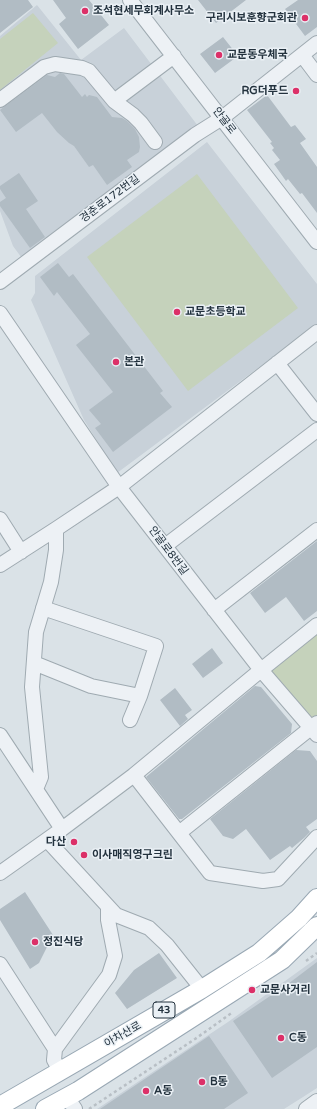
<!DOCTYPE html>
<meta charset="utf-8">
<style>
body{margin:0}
canvas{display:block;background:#dae2e7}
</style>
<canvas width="317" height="1109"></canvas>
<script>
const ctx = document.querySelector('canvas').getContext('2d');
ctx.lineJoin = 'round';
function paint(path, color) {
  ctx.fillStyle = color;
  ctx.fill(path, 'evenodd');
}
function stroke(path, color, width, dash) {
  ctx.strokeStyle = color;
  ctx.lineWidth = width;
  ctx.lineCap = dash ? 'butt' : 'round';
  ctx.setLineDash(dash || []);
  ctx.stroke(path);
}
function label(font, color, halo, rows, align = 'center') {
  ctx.font = font + ' "Varela Round","Noto Sans KR",sans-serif';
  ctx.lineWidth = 3;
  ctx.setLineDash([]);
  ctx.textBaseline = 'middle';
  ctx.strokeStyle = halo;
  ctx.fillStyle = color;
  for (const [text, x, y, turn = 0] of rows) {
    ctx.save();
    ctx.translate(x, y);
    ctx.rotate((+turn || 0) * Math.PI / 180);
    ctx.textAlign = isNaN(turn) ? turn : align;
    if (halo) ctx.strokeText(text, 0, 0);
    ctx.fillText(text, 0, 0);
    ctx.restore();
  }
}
paint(new Path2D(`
 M 37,5 L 81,60 L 124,28 L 198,126 L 24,261 L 13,246 L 0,211 L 0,36 Z
 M 207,142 L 317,284 L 317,324 L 117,473 L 84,420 L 31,300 L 35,293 L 35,276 Z
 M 317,958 L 317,1088 L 303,1097 L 284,1109 L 97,1109 L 228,1022 Z`), '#c8d1d9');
paint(new Path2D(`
 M 33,13 L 58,43 L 0,90 L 0,39 Z
 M 197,174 L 298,308 L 188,391 L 87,257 Z
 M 317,625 L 317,723 L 311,728 L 261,670 Z`), '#c5d2bb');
paint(new Path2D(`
 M 0,0 L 28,0 L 33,7 L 0,33 Z
 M 53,0 L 89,0 L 109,25 L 78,49 L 59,24 L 66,18 Z
 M 198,0 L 246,0 L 216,23 Z
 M 298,0 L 317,0 L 317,27 L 305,36 L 285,9 Z
 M 223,37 L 238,56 L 215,73 L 200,54 Z
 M 60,73 L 64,74 L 82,97 L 85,94 L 87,97 L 89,95 L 97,97 L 112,117 L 122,118 L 127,121 L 135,129 L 139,137 L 140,147 L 139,152 L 127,160 L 132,167 L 107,185 L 93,165 L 89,167 L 74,146 L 69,143 L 57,132 L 42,113 L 16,132 L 0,110 L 47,75 L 55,77 Z
 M 267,95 L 291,127 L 295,125 L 306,139 L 300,143 L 317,167 L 317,213 L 302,193 L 300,194 L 288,179 L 286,181 L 274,164 L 280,160 L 272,150 L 274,148 L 270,143 L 272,142 L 247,110 Z
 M 19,173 L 38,201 L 26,209 L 45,237 L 30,248 L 0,206 L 0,202 L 6,198 L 0,189 L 0,186 Z
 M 58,263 L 69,277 L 73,274 L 163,391 L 160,393 L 172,407 L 113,452 L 95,428 L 101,424 L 89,410 L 113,392 L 76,345 L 90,334 L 57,292 L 54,296 L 40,277 Z
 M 317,541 L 317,611 L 304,621 L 286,597 L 265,613 L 250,593 Z
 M 212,648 L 223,663 L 203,678 L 192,664 Z
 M 255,686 L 261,687 L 292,724 L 291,733 L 182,819 L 179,819 L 146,777 Z
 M 175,688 L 192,710 L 185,715 L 188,719 L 180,726 L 160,700 Z
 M 296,750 L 310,751 L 317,761 L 317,819 L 306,827 L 310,832 L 304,838 L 292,848 L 290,846 L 270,860 L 246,829 L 233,839 L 223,836 L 210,819 Z
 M 25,892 L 53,935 L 39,963 L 30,969 L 0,920 L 0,909 Z
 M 159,953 L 177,978 L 127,1009 L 115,993 L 134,970 Z
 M 317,962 L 317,1047 L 272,1078 L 233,1021 L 288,984 Z
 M 209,1036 L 248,1093 L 224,1109 L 100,1109 Z`), '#b1bcc4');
const minor = new Path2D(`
 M 130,0 L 317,242
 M 302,55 L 317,75
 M 0,100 L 44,67 L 55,64 L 82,68 L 89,71 L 114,101 L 133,115 L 141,123 L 155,142
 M 114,101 L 174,56
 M 0,282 L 195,135 L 222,118 L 317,43
 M 0,313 L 119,487 L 317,332
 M 277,363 L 317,414
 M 0,519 L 21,552
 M 165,546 L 317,430
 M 0,565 L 56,529 L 119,487 L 261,670 L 317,625
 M 214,610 L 317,530
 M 34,663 L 91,686 L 140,696 L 156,646 L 43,608
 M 130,720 L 140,696
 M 0,735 L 62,829
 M 317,735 L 261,670 L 134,775 L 210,873 L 263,881 L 278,879 L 317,837
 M 36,789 L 41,777 L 32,687 L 36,632 L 51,582 L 56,550 L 56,529
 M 179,833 L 317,723
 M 47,840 L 116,915 L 149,928 L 167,945 L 202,989
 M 0,873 L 62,829 L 134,775
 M 0,964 L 55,1049 L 54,1060 L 60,1071
 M 55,1049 L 109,975 L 115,956 L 108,920 L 108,907
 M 67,1097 L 75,1109
 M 306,1109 L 317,1101`);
const major = new Path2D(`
 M 0,1106 L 202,989 L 259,953 L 299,918 L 317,898
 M 45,1109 L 78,1091 L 282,960 L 317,926`);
stroke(minor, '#9faab1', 16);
stroke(major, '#99a8b4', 20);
stroke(new Path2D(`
 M 306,961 L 317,953
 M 89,1109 L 195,1039 L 233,1012`), '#b8bfc5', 2.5, [3, 3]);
stroke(minor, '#edf1f5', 14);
stroke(major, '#fff', 18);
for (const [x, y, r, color] of [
 [85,11,4,"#dc3068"],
 [305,18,4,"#dc3068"],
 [219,55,4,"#dc3068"],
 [296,91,4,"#dc3068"],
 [177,312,4,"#dc3068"],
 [116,362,4,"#dc3068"],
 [74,842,4,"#dc3068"],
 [84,855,4,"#dc3068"],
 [35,942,4,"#dc3068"],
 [252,990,4,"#dc3068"],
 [281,1038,4,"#dc3068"],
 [202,1082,4,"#dc3068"],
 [146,1091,4,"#dc3068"]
]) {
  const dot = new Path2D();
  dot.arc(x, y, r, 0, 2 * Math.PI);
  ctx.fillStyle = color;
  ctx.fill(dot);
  stroke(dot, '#eaf0f5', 1.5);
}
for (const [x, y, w] of [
 [164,1010,22]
]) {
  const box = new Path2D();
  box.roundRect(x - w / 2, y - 8, w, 16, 3);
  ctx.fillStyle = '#eaf0f5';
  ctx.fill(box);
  stroke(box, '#23323e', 1);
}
label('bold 10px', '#23323e', null, [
 ["43",164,1010]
]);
label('bold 11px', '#23323e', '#eaf0f5', [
 ["조석현세무회계사무소",93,11],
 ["구리시보훈향군회관",297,18,"right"],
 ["교문동우체국",227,55],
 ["RG더푸드",288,91,"right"],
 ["교문초등학교",185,312],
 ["본관",124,362],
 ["다산",66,842,"right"],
 ["이사매직영구크린",92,855],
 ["정진식당",43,942],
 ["교문사거리",260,990],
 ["C동",289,1038],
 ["B동",210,1082],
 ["A동",154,1091]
], 'left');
label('11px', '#23323e', '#eaf0f5', [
 ["안골로",224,121,52],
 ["경춘로172번길",110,199,-37],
 ["안골로8번길",168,551,53],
 ["아차산로",123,1035,-30]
]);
</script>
